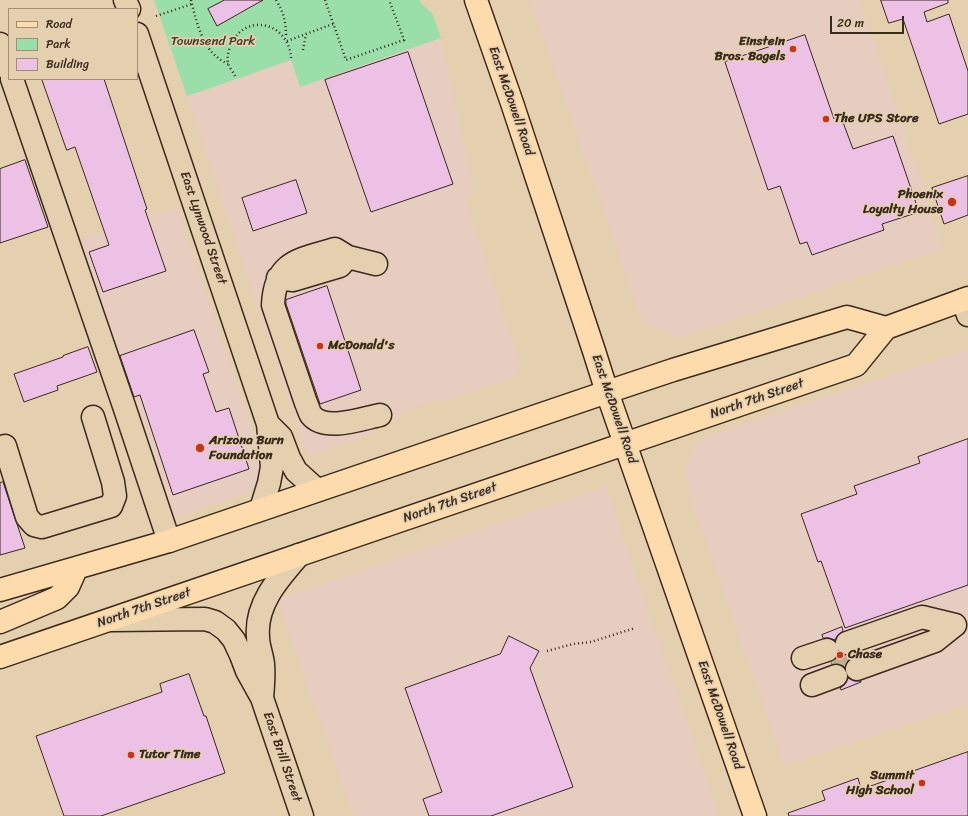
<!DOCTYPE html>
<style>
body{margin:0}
#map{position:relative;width:968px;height:816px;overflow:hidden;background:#e4d0af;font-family:Sriracha,sans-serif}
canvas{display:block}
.legend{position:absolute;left:8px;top:8px;width:130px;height:72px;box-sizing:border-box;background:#e4d0af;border:1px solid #a08e75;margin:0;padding:5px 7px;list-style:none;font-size:12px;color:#3b2a1e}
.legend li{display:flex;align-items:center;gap:8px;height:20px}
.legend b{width:20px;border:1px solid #a08e75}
.scale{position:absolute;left:830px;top:16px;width:74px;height:18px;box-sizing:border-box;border:2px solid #3b2a1e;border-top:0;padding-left:5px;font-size:12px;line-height:14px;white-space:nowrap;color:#3b2a1e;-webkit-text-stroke:3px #e4d0af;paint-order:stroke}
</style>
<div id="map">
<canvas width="968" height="816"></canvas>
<ul class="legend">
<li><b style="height:5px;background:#fddbac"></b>Road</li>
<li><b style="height:11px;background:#9adea9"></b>Park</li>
<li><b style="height:11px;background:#edc1e6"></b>Building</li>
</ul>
<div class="scale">20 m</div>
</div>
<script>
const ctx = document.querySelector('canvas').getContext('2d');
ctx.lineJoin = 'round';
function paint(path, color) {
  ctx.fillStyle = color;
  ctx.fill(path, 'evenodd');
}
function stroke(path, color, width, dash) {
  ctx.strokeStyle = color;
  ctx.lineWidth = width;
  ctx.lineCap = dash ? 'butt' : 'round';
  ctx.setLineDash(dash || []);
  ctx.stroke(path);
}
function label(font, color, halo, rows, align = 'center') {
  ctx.font = font + ' Sriracha,sans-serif';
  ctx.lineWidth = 3.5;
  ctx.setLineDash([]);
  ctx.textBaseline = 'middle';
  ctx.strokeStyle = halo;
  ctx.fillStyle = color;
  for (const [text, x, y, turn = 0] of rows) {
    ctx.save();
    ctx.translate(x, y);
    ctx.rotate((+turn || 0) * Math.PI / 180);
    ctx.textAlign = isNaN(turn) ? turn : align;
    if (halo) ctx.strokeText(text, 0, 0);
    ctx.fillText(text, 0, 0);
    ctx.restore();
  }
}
paint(new Path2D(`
 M 530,0 L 860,0 L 944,248 L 679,338 L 643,322 Z
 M 441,38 L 474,192 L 465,199 L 521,366 L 514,378 L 443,402 L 442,399 L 407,411 L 368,435 L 308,456 L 187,96 L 291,60 L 300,87 Z
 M 177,208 L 263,459 L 263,481 L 248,493 L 160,523 L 64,244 Z
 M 968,350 L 968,704 L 784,766 L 780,752 L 690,496 L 686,478 L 687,466 L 692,450 L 699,441 L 713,434 Z
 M 606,487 L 719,816 L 354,816 L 277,599 Z`), '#e7ccc0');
paint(new Path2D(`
 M 154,0 L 420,0 L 421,3 L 433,15 L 441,38 L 300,87 L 291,60 L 187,96 Z`), '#9adea9');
const building = new Path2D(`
 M 225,0 L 263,0 L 217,26 L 208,9 Z
 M 881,0 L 948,0 L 948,3 L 924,12 L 927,22 L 949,14 L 968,71 L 968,114 L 939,124 L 903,19 L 889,23 Z
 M 805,35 L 834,119 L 841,117 L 853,149 L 893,136 L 919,212 L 882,224 L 884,230 L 812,255 L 807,242 L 800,244 L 780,186 L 768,190 L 725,62 Z
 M 408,52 L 453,184 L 371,212 L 325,80 Z
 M 42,79 L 104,79 L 147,209 L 145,210 L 166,271 L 103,292 L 89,252 L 109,245 L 75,147 L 67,150 Z
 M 25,160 L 48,227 L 0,243 L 0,169 Z
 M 968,176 L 968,215 L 944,224 L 932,188 Z
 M 296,180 L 307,213 L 253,231 L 242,198 Z
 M 327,286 L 361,390 L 320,404 L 286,304 L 286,300 Z
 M 194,330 L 209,372 L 203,374 L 216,412 L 229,408 L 249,469 L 173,495 L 140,395 L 134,397 L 120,356 Z
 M 88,347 L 97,372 L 57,386 L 58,390 L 24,402 L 14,374 L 63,357 L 63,356 Z
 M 968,439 L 968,585 L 845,628 L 821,561 L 818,562 L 801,514 L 857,494 L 854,486 L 920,463 L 918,457 Z
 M 3,482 L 25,548 L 0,555 L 0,483 Z
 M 842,627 L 843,631 L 838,635 L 835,640 L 829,638 L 823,638 L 822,635 Z
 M 509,636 L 539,651 L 530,668 L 573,787 L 491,816 L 429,816 L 423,799 L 442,792 L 405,688 L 500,654 Z
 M 839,653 L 845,655 L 851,655 L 852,658 L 847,661 L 845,667 L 838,664 L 832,664 L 831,662 L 836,659 Z
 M 189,674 L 204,716 L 206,716 L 225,773 L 101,816 L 64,816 L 36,736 L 162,692 L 160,684 Z
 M 848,678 L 854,681 L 861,681 L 861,682 L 841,690 L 840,688 L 845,684 Z
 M 968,752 L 968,816 L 789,816 L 788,813 L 825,800 L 822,791 L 858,778 L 861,789 Z`);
paint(building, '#edc1e6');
stroke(building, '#3b2a1e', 1);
stroke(new Path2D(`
 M 833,667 L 853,659`), '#c2af92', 22, [22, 11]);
const minor = new Path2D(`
 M 125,0 L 129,9
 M 137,34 L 268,424 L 272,467 L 269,483 L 261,509
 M 0,44 L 9,70
 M 12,79 L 124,406 L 169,541
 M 376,264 L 348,257 L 335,249 C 300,260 275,260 273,305 L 306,403 C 308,407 309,412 311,415 C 325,432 361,419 380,415
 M 278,278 L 293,280 L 340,266 L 348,257
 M 963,300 L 968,315
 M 269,425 L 281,437 L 289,458 L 296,471 L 317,490
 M 5,446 L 27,517 L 34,525 L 42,527 L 111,506 L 115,496 L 113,482 L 93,417
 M 112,620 L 205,619 L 215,622 L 226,630 L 234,640 L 241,655 L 247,671 L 262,698 L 302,816
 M 847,643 L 922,617 L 955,625
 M 803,658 L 827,650
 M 857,669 L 935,641 L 955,625
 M 812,685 L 836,676
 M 262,698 C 263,687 264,675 263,664 C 262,655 258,646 258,637 C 255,604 279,578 299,555`);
const major = new Path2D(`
 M 476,0 L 512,103 L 594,351 L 607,392 L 755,816
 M 0,590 L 169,541 L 607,392 L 673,370 L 847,317 L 886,328
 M 0,622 L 57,598 L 68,587 L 76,569
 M 0,657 L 856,365 L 886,328 L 968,298`);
stroke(minor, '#3b2a1e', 25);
stroke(major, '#3b2a1e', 25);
stroke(new Path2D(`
 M 191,0 C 195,17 202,46 217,57 C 220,60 224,62 228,64
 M 276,0 C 284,13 286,22 286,37
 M 325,0 L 346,60 L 404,40 L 389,0
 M 156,16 L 192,4
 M 287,41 L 333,24
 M 303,50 L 306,34
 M 235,76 C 233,72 229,67 228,63 C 227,58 228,54 229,50 C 240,12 288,19 291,58
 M 547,651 L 573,644 L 591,642 L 635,628`), '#3b2a1e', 2.5, [1, 3]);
stroke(minor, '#e4d0af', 22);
stroke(major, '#fddbac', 22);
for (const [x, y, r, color] of [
 [793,49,4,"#c8321e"],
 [826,119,4,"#c8321e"],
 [952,202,5,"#c8321e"],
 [320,346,4,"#c8321e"],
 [200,448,5,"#c8321e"],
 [840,655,4,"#c8321e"],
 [131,755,4,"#c8321e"],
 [922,783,4,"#c8321e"]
]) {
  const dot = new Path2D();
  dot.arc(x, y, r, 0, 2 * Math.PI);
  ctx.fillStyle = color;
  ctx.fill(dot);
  stroke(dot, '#e4d0af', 1.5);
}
label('13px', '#443c2c', '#e4d0af', [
 ["Townsend Park",213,42]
]);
label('bold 13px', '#3b2a1e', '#e4d0af', [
 ["Einstein",785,42,"right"],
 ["Bros. Bagels",785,57,"right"],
 ["The UPS Store",834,119],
 ["Phoenix",943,195,"right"],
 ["Loyalty House",943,210,"right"],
 ["McDonald's",328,346],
 ["Arizona Burn",209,441],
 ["Foundation",209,456],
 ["Chase",848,655],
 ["Tutor Time",139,755],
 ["Summit",914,776,"right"],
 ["High School",914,791,"right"]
], 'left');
label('13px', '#3b2a1e', '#e4d0af', [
 ["East McDowell Road",511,101,71],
 ["East Lynwood Street",203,228,71],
 ["North 7th Street",757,399,-19],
 ["East McDowell Road",614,409,71],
 ["North 7th Street",450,503,-19],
 ["North 7th Street",144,608,-19],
 ["East McDowell Road",720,715,71],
 ["East Brill Street",282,757,71]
]);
</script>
